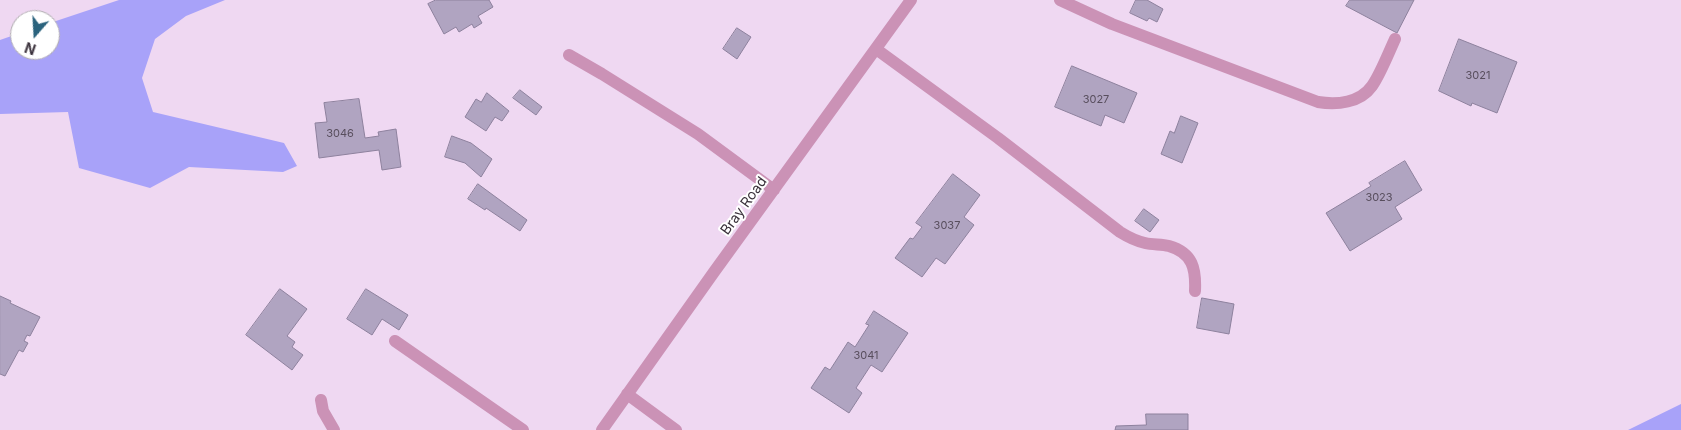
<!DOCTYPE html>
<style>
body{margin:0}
#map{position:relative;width:1681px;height:430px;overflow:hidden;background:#efd8f2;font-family:Inter,sans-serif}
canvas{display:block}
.north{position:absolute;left:10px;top:10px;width:50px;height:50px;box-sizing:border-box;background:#fff;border:1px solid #b1adb1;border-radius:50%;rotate:199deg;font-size:14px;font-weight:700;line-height:20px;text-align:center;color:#3b323c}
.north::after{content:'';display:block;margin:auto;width:18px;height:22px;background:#2b637d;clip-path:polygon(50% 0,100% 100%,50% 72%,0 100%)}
</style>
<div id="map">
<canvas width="1681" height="430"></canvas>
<div class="north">N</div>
</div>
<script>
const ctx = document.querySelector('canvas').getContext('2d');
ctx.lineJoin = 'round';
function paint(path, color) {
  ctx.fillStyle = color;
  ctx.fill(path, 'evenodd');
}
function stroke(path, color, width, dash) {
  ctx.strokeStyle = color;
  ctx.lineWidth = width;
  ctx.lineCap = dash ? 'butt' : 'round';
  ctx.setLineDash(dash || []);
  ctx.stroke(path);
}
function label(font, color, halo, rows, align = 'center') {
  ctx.font = font + ' Inter,sans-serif';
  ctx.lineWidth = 4;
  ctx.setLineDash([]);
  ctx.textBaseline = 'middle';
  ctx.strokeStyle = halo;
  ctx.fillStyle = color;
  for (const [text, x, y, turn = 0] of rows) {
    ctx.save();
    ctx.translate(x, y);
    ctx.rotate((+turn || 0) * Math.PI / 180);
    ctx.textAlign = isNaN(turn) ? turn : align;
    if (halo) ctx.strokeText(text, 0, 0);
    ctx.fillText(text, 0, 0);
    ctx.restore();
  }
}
paint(new Path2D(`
 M 119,0 L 225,0 L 186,16 L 155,39 L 142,78 L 153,112 L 284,143 L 297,166 L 283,172 L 189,167 L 150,188 L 79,168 L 68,112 L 0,114 L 0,40 L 20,33 L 20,50 L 50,50 L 50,23 Z
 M 1681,404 L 1681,430 L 1628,430 Z`), '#a8a2f9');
const building = new Path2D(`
 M 436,0 L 489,0 L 493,7 L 478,16 L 482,23 L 474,28 L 472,24 L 459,32 L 456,27 L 444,34 L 428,4 Z
 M 1136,0 L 1147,0 L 1163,9 L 1157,22 L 1149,18 L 1147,21 L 1130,13 Z
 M 1350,0 L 1414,0 L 1397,33 L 1346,6 Z
 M 737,28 L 751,37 L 737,59 L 723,49 Z
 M 1459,39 L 1517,62 L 1497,113 L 1472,103 L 1471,106 L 1439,91 Z
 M 1072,66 L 1137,93 L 1124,123 L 1105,115 L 1101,126 L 1055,107 Z
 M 520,90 L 542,107 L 536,115 L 513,98 Z
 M 487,93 L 509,111 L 502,121 L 495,117 L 486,131 L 465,117 L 476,99 L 481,102 Z
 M 359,99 L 365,138 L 379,136 L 378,132 L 396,129 L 401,167 L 382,170 L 379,150 L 319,158 L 315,123 L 327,122 L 324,103 Z
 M 1181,116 L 1198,123 L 1182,163 L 1161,154 L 1170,131 L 1174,133 Z
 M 452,136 L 471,143 L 492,159 L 481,177 L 465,163 L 445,157 Z
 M 1405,161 L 1422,190 L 1395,207 L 1402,219 L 1350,251 L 1326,213 L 1371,186 L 1369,183 Z
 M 953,174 L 980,195 L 964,217 L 974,225 L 945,264 L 936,258 L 922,277 L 895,258 L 910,238 L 913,239 L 922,227 L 916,223 Z
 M 478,184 L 527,220 L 520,231 L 486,208 L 485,210 L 468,199 Z
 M 1144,209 L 1159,220 L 1150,232 L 1135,221 Z
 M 280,289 L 307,309 L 287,336 L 295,342 L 292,347 L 303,355 L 292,370 L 246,335 Z
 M 366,289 L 408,315 L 399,330 L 382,319 L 372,335 L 347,319 Z
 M 0,296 L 11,301 L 10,303 L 40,317 L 30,336 L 27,335 L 24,341 L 28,343 L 23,352 L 19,350 L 5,376 L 0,374 Z
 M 1202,298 L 1234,304 L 1229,334 L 1197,328 Z
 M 874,311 L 908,333 L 882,372 L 871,365 L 856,388 L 862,393 L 849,413 L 811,388 L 825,367 L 830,370 L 848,342 L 855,347 L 869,325 L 866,324 Z
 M 1146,414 L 1188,414 L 1188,430 L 1115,430 L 1116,426 L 1146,425 Z`);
paint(building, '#b0a4c1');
stroke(building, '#8d819d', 1);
stroke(new Path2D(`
 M 1060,0 L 1112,24 L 1318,102 C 1337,105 1360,103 1372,86 C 1380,75 1389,52 1395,39
 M 876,49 L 998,138 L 1120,232 C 1128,237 1136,241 1145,243 C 1153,245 1161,244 1169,246 C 1193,253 1196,269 1195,291
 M 569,55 L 602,74 L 698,134 L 774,190
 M 395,341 L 523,430
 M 627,394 L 676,430
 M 321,400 L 323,411 L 334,430
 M 602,430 L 714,272 L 911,0`), '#cb92b6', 12);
label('11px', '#584e5d', null, [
 ["3021",1478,76],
 ["3027",1096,100],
 ["3046",340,134],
 ["3023",1379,198],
 ["3037",947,226],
 ["3041",866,356]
]);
label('14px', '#3b323c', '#fff', [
 ["Bray Road",744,206,-54]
]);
</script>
